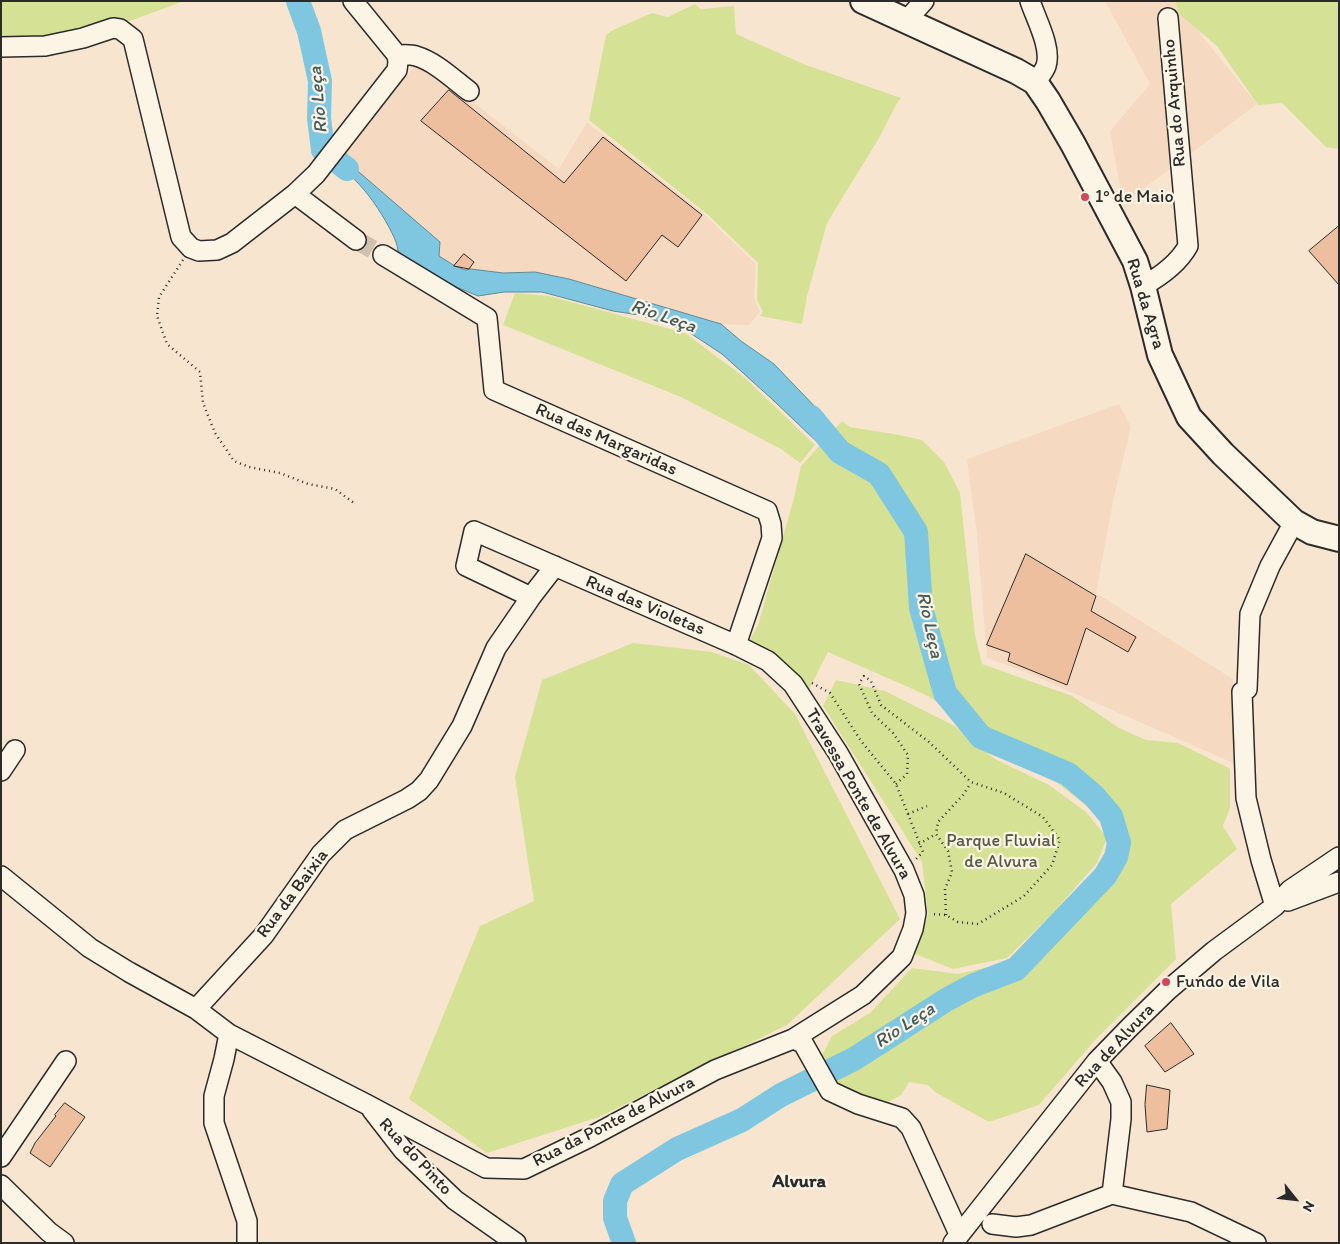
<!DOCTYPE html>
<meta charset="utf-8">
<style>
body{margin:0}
#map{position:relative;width:1340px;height:1244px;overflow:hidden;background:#f8e5d0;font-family:Itim,sans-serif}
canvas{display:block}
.frame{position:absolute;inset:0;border:2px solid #2b2b2b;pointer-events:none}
.north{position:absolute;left:1270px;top:1174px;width:50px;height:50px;-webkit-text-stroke:4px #fcf5e5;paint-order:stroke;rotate:119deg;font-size:14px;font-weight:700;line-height:20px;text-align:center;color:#2b2b2b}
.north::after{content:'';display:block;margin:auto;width:18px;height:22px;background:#2b2b2b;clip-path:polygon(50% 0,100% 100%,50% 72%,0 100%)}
</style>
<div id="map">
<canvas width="1340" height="1244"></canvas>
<div class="frame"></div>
<div class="north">N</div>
</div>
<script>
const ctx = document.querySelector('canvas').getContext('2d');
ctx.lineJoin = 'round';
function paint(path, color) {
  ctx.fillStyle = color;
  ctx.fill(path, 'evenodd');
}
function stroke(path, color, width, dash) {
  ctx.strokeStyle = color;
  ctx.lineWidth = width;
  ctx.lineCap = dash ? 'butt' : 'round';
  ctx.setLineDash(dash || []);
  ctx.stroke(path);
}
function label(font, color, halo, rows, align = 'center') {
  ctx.font = font + ' Itim,sans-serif';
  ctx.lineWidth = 4.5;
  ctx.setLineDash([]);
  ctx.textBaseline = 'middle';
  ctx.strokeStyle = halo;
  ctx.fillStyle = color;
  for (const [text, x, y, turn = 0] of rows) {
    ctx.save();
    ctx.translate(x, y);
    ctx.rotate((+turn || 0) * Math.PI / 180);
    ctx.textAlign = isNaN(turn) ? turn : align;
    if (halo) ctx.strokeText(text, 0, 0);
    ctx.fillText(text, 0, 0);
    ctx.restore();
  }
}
paint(new Path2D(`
 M 1105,1 L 1174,1 L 1257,104 L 1123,204 L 1110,131 L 1150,84 Z
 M 419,60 L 559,169 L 587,122 L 702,212 L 756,264 L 754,298 L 760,312 L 749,325 L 721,324 L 569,279 L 535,272 L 503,273 L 471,269 L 465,270 L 455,266 L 439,256 L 440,242 L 341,159 Z
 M 1119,404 L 1131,427 L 1114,497 L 1096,593 L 1233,679 L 1233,763 L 1023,671 L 987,658 L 977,535 L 967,459 Z`), '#f5dac1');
paint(new Path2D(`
 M 1,1 L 184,1 L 130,21 L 61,38 L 1,42 Z
 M 1175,1 L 1339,1 L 1339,149 L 1326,147 L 1282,103 L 1258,105 L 1217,46 L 1179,14 Z
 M 695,4 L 701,9 L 734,6 L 736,34 L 806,65 L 901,98 L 897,103 L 879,138 L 827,223 L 807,296 L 802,324 L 760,316 L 763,312 L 757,300 L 758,263 L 707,214 L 589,120 L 606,35 L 613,30 L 652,13 L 668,17 Z
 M 515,293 L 549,296 L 685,333 L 744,377 L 815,445 L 800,463 L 781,449 L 681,397 L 503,325 Z
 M 842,421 L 850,427 L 894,434 L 922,440 L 944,462 L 960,493 L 975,635 L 982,664 L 1072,696 L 1119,728 L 1146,740 L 1178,743 L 1229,768 L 1230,770 L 1230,808 L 1223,826 L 1237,849 L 1171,904 L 1176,959 L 1095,1040 L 1039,1105 L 992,1121 L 987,1121 L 935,1092 L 928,1085 L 909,1082 L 901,1095 L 878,1108 L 832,1089 L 819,1061 L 832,1036 L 870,1013 L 912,968 L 958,974 L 1010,962 L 1097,872 L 1111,846 L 1104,820 L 1055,781 L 973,736 L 946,707 L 924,694 L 828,652 L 809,689 L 771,660 L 747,646 L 758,625 L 794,498 L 801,466 Z
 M 633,643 L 712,652 L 749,665 L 795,714 L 900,919 L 787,1025 L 599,1117 L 487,1153 L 409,1099 L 480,926 L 534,901 L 515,777 L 542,680 Z
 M 836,680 L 885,691 L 953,725 L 995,759 L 1049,785 L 1086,812 L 1107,838 L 1097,863 L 1053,913 L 1007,958 L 953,969 L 915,954 L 928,915 L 922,862 L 823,706 Z`), '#d5e295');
const water = new Path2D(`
 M 338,154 L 440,242 L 439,256 L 455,266 L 465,270 L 471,269 L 503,273 L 535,272 L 569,279 L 721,324 L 741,341 L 774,364 L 822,414 L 842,440 L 817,442 L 773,400 L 722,354 L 687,331 L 639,315 L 613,311 L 542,292 L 504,292 L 478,296 L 427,275 L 399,258 C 398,253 398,247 396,242 C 387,219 355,168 330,165 Z`);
paint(water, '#7fc7e0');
stroke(water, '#5d8998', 1);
stroke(new Path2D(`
 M 298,1 L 309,31 L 320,81 L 319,118 L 323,150 L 347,169
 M 624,1243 L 615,1218 L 615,1201 L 622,1184 L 677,1149 L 742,1120 L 781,1095 L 854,1059 L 946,1000 L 972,986 L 1016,969 L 1105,876 L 1116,857 L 1119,843 L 1111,816 L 1094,796 L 1068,774 L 981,737 L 945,693 L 921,608 L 916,532 L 879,474 L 840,452 L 811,417`), '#7fc7e0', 24);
const building = new Path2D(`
 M 449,90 L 564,183 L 603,137 L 702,215 L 678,247 L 662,235 L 626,281 L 421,121 Z
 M 1339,226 L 1339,285 L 1309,251 Z
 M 464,254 L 474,262 L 469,269 L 454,266 Z
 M 1026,554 L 1096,596 L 1091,611 L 1136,637 L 1128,652 L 1086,628 L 1067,685 L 1008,661 L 1010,653 L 987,645 Z
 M 1171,1023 L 1194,1054 L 1165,1072 L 1145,1046 Z
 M 1147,1085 L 1170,1090 L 1167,1129 L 1147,1132 L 1145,1105 Z
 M 65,1103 L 85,1117 L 50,1167 L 30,1153 L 35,1143 L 56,1116 L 55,1115 Z`);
paint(building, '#eebf9e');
stroke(building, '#2b2b2b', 1);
stroke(new Path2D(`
 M 356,240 L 383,255`), '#cfc0af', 19, [19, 9]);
const minor = new Path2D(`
 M 1030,1 C 1036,19 1052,48 1046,66 C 1044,72 1039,77 1035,82
 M 906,21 L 924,1
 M 1,47 L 45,46 L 83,38 L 113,28 L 120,29 L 133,39 L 181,237 L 191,248 L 199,251 L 217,250 L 232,243 L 295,194 L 316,174 L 397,70 L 398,62 L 397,55 L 353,1
 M 397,55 C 403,55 410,54 416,56 C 436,62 453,79 469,91
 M 295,194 L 356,240
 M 383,255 L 487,318 L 494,390 L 767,511 L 771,524 L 772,538 L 736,645
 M 1143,286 C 1161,276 1178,264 1188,246 L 1168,18
 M 1,771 L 15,750
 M 1,876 L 90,948 L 129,972 L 196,1009 L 229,1034 L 366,1104 L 486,1168 L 524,1169 L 590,1137 L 715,1070 L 793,1039 L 863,995 L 902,957 L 913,929 L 916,913 L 914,895 L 904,870 L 838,753 L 793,684 L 768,661 L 736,645 L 474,531 L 466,566 L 531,597 L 555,566
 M 1288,901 L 1339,882
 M 1275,906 L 1261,860 L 1246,798 L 1242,692 L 1247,689 L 1250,614 L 1270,566 L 1294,522
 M 196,1009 L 264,935 L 321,854 L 345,830 L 407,799 L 419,791 L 429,780 L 462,726 L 496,648 L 531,597
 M 229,1034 L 224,1059 L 214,1096 L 214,1123 L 247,1221 L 247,1243
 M 793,1039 L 803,1043 L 830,1091 L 858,1104 L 902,1118 L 911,1128 L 959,1234
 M 1097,1061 L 1112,1082 L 1121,1102 L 1121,1119 L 1112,1194
 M 372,1110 L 403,1150 L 455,1200 L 516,1243
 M 1,1157 L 66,1061
 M 1,1185 L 49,1232 L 64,1243
 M 992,1224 L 1016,1227 L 1031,1225 L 1112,1194 L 1191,1212 L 1256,1243
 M 953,1243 L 1097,1061 L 1130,1027 L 1168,990 L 1214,951 L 1275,906 L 1290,890 L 1339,857`);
const major = new Path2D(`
 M 863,1 L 1016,71 L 1035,82 L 1048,101 L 1073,144 L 1135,261 L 1143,286 L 1160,355 L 1189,417 L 1223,454 L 1294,522 L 1312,532 L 1339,539`);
stroke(minor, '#2b2b2b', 22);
stroke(major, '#2b2b2b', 28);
stroke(new Path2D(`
 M 183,260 L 159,297 L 157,316 L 167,344 L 200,372 L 203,403 L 215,433 L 234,461 L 249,467 L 280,473 L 308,484 L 335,489 L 354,503
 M 812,683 L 830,693 L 861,741 L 896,784 L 923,852 L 915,860
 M 896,784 L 907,774 L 908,755 L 893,733 L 872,713 L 859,684 L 864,676 L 871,681 L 881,705 L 929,742 L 971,782 L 1004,793 L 1043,817 L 1060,840 L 1052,865 L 1024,896 L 978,924 L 958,922 L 946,915 L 932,914
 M 908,814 L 927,806
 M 919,844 L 936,834
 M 946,915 L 945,889 L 952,872 L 948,851 L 936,834 L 938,822 L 963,795 L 971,783`), '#2b2b2b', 2.5, [1, 4]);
stroke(minor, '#fcf5e5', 19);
stroke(major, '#fcf5e5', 24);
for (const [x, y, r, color] of [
 [1085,197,5,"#d1495b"],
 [1166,982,5,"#d1495b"]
]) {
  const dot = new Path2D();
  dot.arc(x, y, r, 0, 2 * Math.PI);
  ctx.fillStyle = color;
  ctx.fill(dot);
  stroke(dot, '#fcf5e5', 2);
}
label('18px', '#2b2b2b', '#fcf5e5', [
 ["Rua do Arquinho",1175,103,-95],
 ["Rua da Agra",1145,304,73],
 ["Rua das Margaridas",606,440,24],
 ["Rua das Violetas",645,606,23],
 ["Travessa Ponte de Alvura",858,794,60],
 ["Rua da Baixia",293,894,-53],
 ["Rua de Alvura",1115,1046,-47],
 ["Rua da Ponte de Alvura",614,1122,-27],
 ["Rua do Pinto",415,1157,47]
]);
label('18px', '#2b2b2b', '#fcf5e5', [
 ["1º de Maio",1095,197],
 ["Fundo de Vila",1176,982]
], 'left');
label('18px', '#565946', '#fcf5e5', [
 ["Parque Fluvial",1001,841],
 ["de Alvura",1001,862]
]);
label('italic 19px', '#445a61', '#fcf5e5', [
 ["Rio Leça",319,100,-95],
 ["Rio Leça",663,317,19],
 ["Rio Leça",929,625,78],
 ["Rio Leça",905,1026,-33]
]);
label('bold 19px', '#2b2b2b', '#fcf5e5', [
 ["Alvura",799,1182]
]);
</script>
